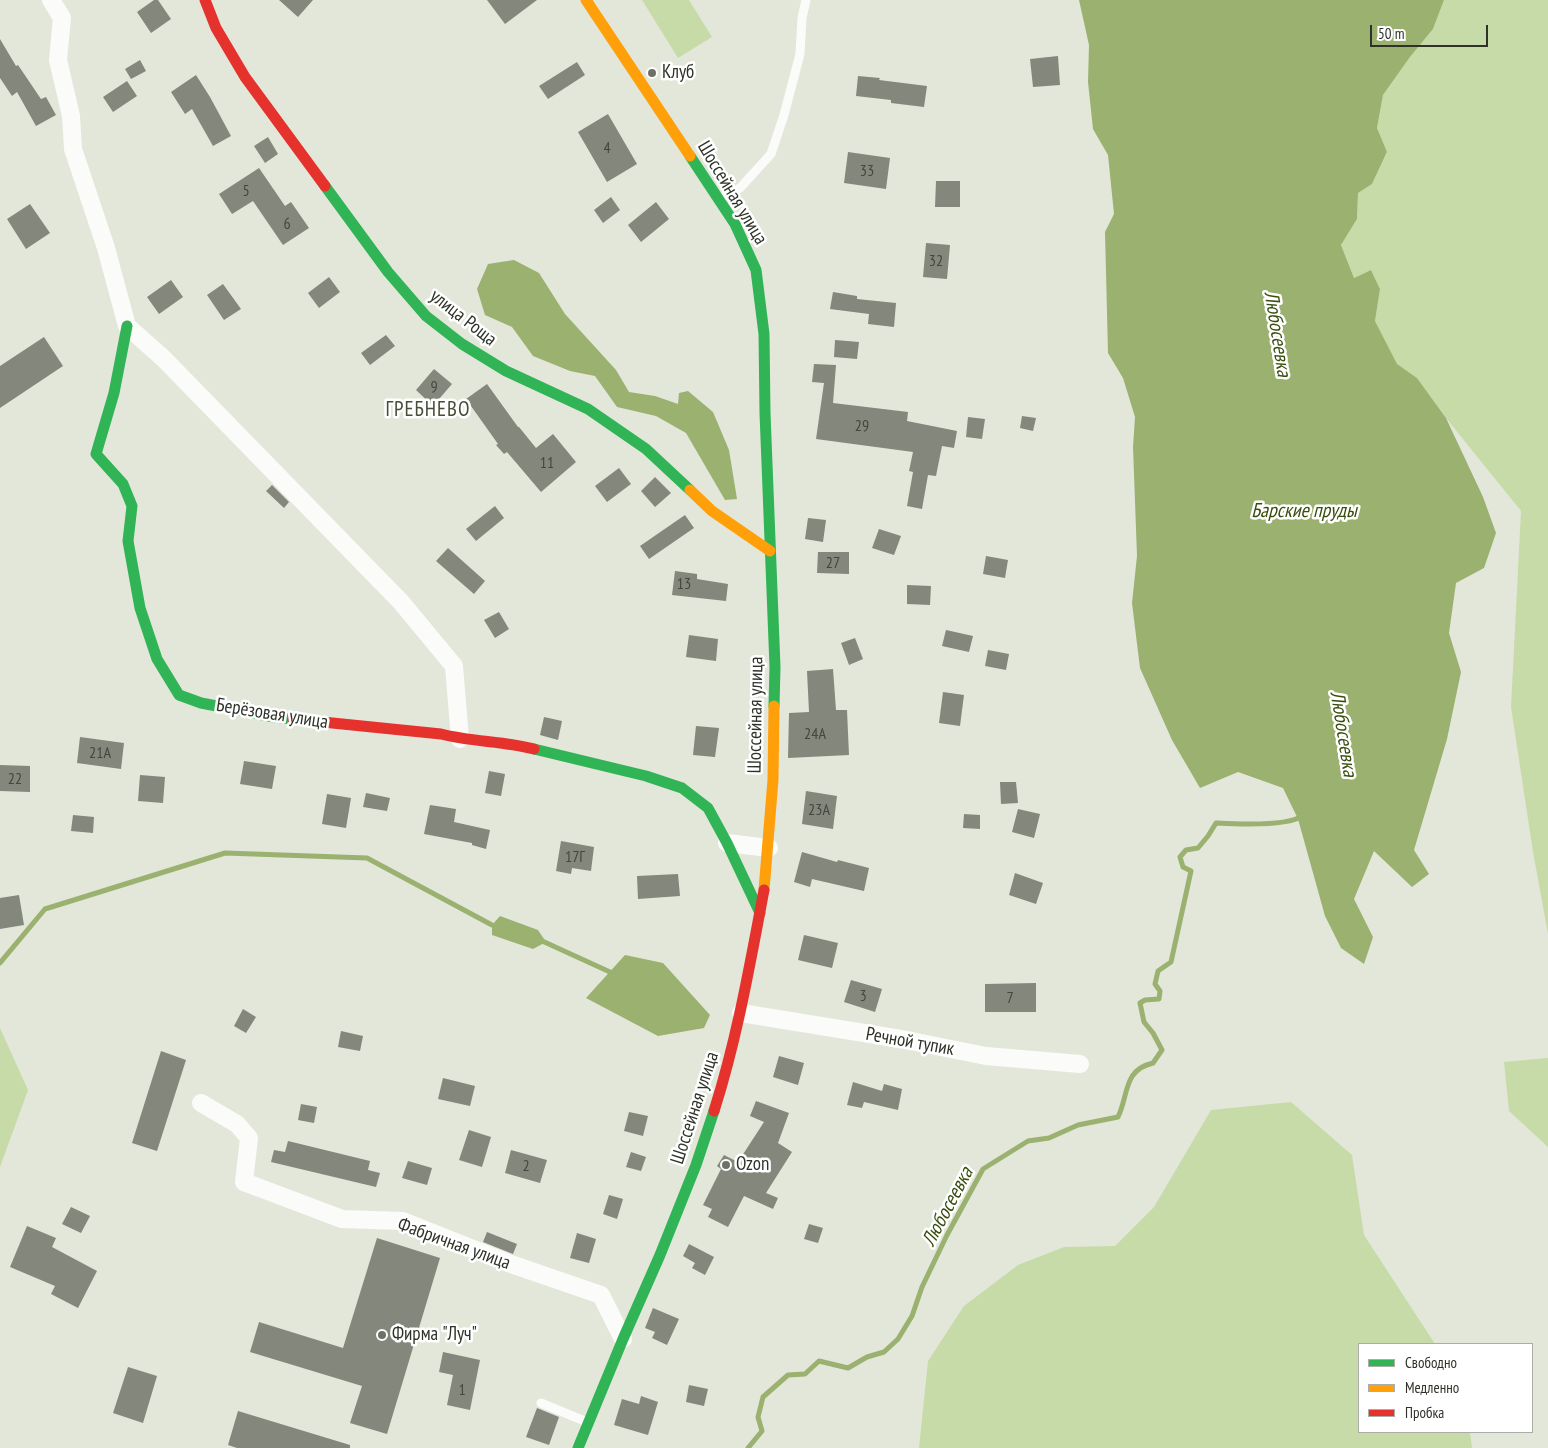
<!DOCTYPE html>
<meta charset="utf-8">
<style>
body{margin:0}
#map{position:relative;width:1548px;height:1448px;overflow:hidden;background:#e2e7da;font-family:"PT Sans Narrow",sans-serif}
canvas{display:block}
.legend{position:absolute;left:1358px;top:1343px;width:175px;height:90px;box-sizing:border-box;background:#fff;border:1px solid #abada9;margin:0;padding:6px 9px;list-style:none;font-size:15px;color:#2e3228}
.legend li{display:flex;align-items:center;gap:10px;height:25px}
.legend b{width:25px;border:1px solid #abada9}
.scale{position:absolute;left:1370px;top:25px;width:118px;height:22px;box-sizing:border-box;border:2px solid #2e3228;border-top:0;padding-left:6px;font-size:15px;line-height:18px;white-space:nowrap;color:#2e3228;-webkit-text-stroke:4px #fff;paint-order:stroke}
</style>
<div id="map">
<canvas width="1548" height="1448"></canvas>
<ul class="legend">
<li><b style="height:6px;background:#30b455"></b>Свободно</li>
<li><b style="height:6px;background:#ff9f0a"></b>Медленно</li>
<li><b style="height:6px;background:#e5322d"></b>Пробка</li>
</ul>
<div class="scale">50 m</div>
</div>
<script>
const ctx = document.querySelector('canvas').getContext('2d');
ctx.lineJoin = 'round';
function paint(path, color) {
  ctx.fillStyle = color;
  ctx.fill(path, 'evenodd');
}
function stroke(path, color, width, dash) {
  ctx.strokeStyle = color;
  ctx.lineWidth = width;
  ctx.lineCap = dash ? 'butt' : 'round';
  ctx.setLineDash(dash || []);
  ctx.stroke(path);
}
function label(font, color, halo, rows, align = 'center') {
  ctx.font = font + ' "PT Sans Narrow",sans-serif';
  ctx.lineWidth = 5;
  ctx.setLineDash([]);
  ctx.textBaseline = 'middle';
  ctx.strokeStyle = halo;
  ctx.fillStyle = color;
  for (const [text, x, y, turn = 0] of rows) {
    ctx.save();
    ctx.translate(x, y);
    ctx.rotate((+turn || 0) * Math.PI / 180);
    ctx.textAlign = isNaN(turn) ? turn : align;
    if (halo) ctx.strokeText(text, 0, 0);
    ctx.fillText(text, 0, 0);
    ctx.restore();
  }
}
paint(new Path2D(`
 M 642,0 L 689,0 L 712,37 L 678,58 Z
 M 1444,0 L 1548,0 L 1548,934 L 1533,852 L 1511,707 L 1521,511 L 1446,418 L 1417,378 L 1397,365 L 1375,321 L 1380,289 L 1371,270 L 1354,278 L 1341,245 L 1357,219 L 1358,193 L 1372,184 L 1387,153 L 1377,128 L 1383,95 L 1410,57 L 1433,29 Z
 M 0,1028 L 28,1090 L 0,1167 Z
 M 1548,1058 L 1548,1147 L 1509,1111 L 1504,1062 Z
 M 1291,1102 L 1352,1155 L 1364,1235 L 1435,1344 L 1359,1344 L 1359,1432 L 1470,1432 L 1472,1448 L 919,1448 L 928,1361 L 964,1306 L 1018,1265 L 1064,1247 L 1115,1246 L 1154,1207 L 1211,1110 Z`), '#c7dba8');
paint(new Path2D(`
 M 1079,0 L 1444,0 L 1433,29 L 1410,57 L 1383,95 L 1377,128 L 1387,152 L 1372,184 L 1358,193 L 1357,219 L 1341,245 L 1354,278 L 1371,270 L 1380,289 L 1375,321 L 1397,364 L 1417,378 L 1446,418 L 1483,497 L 1496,533 L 1484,568 L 1456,583 L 1449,633 L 1461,672 L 1447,739 L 1414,850 L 1429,874 L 1412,887 L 1374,851 L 1354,899 L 1373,937 L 1364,964 L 1341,948 L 1325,916 L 1298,819 L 1283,788 L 1238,772 L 1200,788 L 1172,740 L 1140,668 L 1132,603 L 1137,556 L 1133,447 L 1135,417 L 1123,378 L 1108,353 L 1105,232 L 1114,214 L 1108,155 L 1093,129 L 1088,82 L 1089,45 Z
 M 514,260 L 539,273 L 565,314 L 616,370 L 629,392 L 655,396 L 678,404 L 679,393 L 688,391 L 713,412 L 729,450 L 737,499 L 725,500 L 686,433 L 656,416 L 617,407 L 595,376 L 570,371 L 533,356 L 512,327 L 485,315 L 477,289 L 488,264 Z
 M 500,916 L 538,930 L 546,942 L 533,949 L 492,935 L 492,925 Z
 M 625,955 L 663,963 L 710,1015 L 704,1028 L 658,1036 L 586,998 Z`), '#9ab170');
stroke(new Path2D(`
 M 540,940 L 610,972
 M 0,963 L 45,909 L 225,853 L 367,858 L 492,925 L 498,927
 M 748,1448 L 762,1431 L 758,1417 L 763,1397 L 788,1375 L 805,1374 L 819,1361 L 848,1368 L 867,1357 L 884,1352 L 898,1339 L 912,1316 L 922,1287 L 947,1235 L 983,1169 L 1028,1141 L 1049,1138 L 1078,1125 L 1118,1117 C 1129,1094 1123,1070 1153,1063 L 1162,1050 L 1153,1033 L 1144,1022 L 1140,1003 L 1145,1000 L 1159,999 L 1160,991 L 1155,984 L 1158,971 L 1171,962 L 1191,871 L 1183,867 L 1180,857 L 1186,850 L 1198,848 L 1208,836 L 1216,823 C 1235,824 1287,827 1302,816`), '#9ab170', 5);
paint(new Path2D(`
 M 154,0 L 158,0 L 171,19 L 151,33 L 137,12 Z
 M 279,0 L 313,0 L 298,17 Z
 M 487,0 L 537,0 L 505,24 Z
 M 0,39 L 16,66 L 18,65 L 41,99 L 46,97 L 56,115 L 36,126 L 17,92 L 12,96 L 0,78 Z
 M 1058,56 L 1060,85 L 1033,87 L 1030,59 Z
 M 140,60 L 146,71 L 131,79 L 125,69 Z
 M 577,62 L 585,75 L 548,99 L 539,86 Z
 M 196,75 L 210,97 L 231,136 L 213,146 L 192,109 L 185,114 L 171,92 Z
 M 858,76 L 880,78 L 879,80 L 927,86 L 924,107 L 891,103 L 891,100 L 856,96 Z
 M 127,81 L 137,96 L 113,112 L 103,97 Z
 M 608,114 L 637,164 L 607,182 L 578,132 Z
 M 268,137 L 278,154 L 265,163 L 254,146 Z
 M 848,152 L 890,158 L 886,189 L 844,183 Z
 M 259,168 L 285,206 L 291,202 L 309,228 L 283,245 L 253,201 L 232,214 L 219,194 Z
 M 936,181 L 960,181 L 960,207 L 935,207 Z
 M 611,197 L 620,210 L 603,223 L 594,210 Z
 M 656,202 L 669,219 L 641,242 L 628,225 Z
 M 30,204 L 50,233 L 26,249 L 7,219 Z
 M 926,243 L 950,245 L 947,279 L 923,277 Z
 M 329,277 L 340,292 L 319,308 L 308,293 Z
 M 171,280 L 183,297 L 159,314 L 147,297 Z
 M 223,284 L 241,309 L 224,320 L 207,295 Z
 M 833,292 L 857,296 L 857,299 L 896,303 L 894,327 L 868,324 L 869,314 L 830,309 Z
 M 386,335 L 395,346 L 370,365 L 361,353 Z
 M 44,337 L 63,366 L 0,408 L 0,366 Z
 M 835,340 L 859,342 L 857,359 L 834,357 Z
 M 814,364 L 836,365 L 833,403 L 908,412 L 907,421 L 957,431 L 954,448 L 942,446 L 936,476 L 928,475 L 922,509 L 907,506 L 913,472 L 909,471 L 913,452 L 816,439 L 824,383 L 812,382 Z
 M 434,369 L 452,384 L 433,406 L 416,390 Z
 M 487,384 L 518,427 L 519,427 L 536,448 L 553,434 L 576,462 L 541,492 L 507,452 L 504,454 L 496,445 L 498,444 L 466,399 Z
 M 1022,416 L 1036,418 L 1033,431 L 1020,428 Z
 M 968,417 L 985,419 L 982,439 L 966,437 Z
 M 619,468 L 631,484 L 607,502 L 595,486 Z
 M 655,477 L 671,493 L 655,507 L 641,491 Z
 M 272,485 L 289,502 L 284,508 L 266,491 Z
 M 495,506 L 504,518 L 476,541 L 466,529 Z
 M 685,515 L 694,528 L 649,559 L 640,546 Z
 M 808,518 L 826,520 L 823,542 L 805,539 Z
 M 879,529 L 901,536 L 894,555 L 872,548 Z
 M 448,548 L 485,581 L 474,594 L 436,561 Z
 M 818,552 L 849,552 L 849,574 L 817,573 Z
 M 986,556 L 1008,560 L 1005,578 L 983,574 Z
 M 675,571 L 697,574 L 697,579 L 728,584 L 726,601 L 672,595 Z
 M 907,585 L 931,586 L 930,605 L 907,604 Z
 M 499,612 L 509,629 L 495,638 L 484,620 Z
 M 946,630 L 973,636 L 969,652 L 942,646 Z
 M 689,635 L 718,639 L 716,661 L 686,657 Z
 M 855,638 L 863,659 L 849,665 L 841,643 Z
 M 988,650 L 1009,654 L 1006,670 L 985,666 Z
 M 833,669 L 836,710 L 847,710 L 849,755 L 788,758 L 789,713 L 809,712 L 807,671 Z
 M 943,692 L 964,695 L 960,726 L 939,723 Z
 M 544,717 L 562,721 L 558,740 L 540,735 Z
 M 696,726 L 719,728 L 715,757 L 693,755 Z
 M 80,737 L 124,743 L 121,769 L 77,763 Z
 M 244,761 L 276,766 L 272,789 L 240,784 Z
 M 0,765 L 30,766 L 30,792 L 0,791 Z
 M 489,771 L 505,774 L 501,796 L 485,793 Z
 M 140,775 L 165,777 L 163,803 L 138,801 Z
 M 1000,782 L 1016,782 L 1018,803 L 1001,804 Z
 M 806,791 L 837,796 L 833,829 L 802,824 Z
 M 366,793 L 390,798 L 387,811 L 363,807 Z
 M 327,794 L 351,798 L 346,828 L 322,824 Z
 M 430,805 L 456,809 L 454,822 L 490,830 L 486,849 L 472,845 L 472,843 L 424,834 Z
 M 1018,809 L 1040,814 L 1034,838 L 1012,832 Z
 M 964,814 L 980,815 L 980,829 L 963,828 Z
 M 73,815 L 94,817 L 93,833 L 71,831 Z
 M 561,841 L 594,847 L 591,871 L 572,868 L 571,874 L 556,871 Z
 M 802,852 L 837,862 L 838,860 L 869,868 L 864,891 L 812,879 L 810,887 L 794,882 Z
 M 1015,873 L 1043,883 L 1036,904 L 1009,895 Z
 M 678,874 L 680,896 L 638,899 L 637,876 Z
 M 19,895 L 24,925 L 0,929 L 0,898 Z
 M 804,935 L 838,943 L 832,968 L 798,960 Z
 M 851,980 L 882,989 L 875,1012 L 844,1002 Z
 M 1036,983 L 1036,1012 L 985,1012 L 985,984 Z
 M 243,1009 L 256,1017 L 246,1033 L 234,1026 Z
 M 341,1031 L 363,1036 L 360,1051 L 338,1047 Z
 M 161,1051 L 186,1060 L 157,1151 L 132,1143 Z
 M 779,1056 L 804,1063 L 798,1085 L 773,1077 Z
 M 443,1078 L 475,1086 L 470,1106 L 438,1099 Z
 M 853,1082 L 882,1091 L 884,1084 L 902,1089 L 898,1110 L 864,1102 L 862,1108 L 847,1105 Z
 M 756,1101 L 789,1113 L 778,1143 L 792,1152 L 766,1193 L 778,1198 L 773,1209 L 744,1196 L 728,1227 L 708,1217 L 712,1209 L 703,1205 L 721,1169 L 717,1166 L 724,1155 L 738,1162 L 764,1122 L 750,1116 Z
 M 301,1104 L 317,1107 L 314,1123 L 298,1120 Z
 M 629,1112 L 648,1116 L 643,1136 L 624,1131 Z
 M 469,1130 L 491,1137 L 482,1167 L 459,1160 Z
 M 288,1141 L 370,1161 L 368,1170 L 380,1173 L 376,1187 L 271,1162 L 274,1150 L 285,1152 Z
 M 511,1150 L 547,1160 L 540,1183 L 505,1173 Z
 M 631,1152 L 646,1157 L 641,1171 L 626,1167 Z
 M 408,1161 L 432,1168 L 427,1185 L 402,1178 Z
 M 609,1195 L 623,1199 L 617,1219 L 603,1214 Z
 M 71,1207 L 90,1216 L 81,1233 L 62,1224 Z
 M 809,1224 L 823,1228 L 818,1243 L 804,1239 Z
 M 27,1226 L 56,1238 L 52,1247 L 97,1271 L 78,1308 L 51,1294 L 55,1286 L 10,1267 Z
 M 487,1232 L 517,1244 L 513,1254 L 483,1242 Z
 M 577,1233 L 596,1239 L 589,1263 L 570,1258 Z
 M 377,1238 L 440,1258 L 387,1434 L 350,1423 L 362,1386 L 250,1352 L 259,1322 L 343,1348 Z
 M 689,1244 L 714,1257 L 705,1275 L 692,1268 L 695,1263 L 683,1256 Z
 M 653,1308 L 679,1319 L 667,1345 L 652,1338 L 655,1332 L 645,1328 Z
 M 443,1352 L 480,1360 L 470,1410 L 447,1405 L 453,1375 L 439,1372 Z
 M 128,1367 L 157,1376 L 143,1423 L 113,1413 Z
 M 689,1385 L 708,1389 L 704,1406 L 686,1402 Z
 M 641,1396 L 658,1402 L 648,1435 L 614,1425 L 622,1399 L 639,1404 Z
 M 537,1408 L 559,1417 L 549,1445 L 526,1437 Z
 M 238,1411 L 350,1445 L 350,1448 L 237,1448 L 228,1445 Z`), '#83877c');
stroke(new Path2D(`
 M 721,198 L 740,188 L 771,154 L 784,115 L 800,54 L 802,18 L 806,0
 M 541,1403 L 587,1422`), '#fbfbf9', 9);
stroke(new Path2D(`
 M 51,0 L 62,18 L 58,60 L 71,116 L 73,149 L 106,248 L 127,326 L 163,358 L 401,602 L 454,666 L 460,739
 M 727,843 L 769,848
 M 741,1013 L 901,1039 L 986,1056 L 1080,1064
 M 201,1103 L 237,1124 L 249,1138 L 244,1182 L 342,1219 L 403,1221 L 511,1264 L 601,1295 L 623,1339`), '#fbfbf9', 18);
stroke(new Path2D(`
 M 690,156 L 735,224 L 756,270 L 764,334 L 765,413 L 775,667 L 774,706
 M 325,186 L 388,272 L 426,316 L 462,344 L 506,371 L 588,409 L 646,449 L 690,490
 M 127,326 L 114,393 L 96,454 L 123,484 L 132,506 L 128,541 L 140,608 L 157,659 L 179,695 L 201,703 L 274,717 L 293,719
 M 534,749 L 646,776 L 682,788 L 708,808 L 727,843 L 760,913
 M 578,1448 L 623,1339 L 660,1255 L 696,1165 L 714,1111`), '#30b455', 11);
stroke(new Path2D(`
 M 586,0 L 690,156
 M 690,490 L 712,511 L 770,551
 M 764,890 L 773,780 L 774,706`), '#ff9f0a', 11);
stroke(new Path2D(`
 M 205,0 L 216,28 L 245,77 L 325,186
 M 293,719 L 441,734 C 472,742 504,741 534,749
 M 714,1111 C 737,1039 750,964 764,890`), '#e5322d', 11);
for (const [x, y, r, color] of [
 [652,73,5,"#6d7166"],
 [726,1165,5,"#6d7166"],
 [382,1335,5,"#6d7166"]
]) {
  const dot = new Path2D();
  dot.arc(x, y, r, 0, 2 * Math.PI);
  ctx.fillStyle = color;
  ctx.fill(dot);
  stroke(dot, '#fff', 2);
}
label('16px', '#43473d', null, [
 ["4",607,148],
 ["33",867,171],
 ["5",246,191],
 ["6",287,224],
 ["32",936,261],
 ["9",434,387],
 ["29",862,426],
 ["11",547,463],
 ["27",833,563],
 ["13",684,584],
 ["24А",815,734],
 ["21А",100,753],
 ["22",15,779],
 ["23А",819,810],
 ["17Г",575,857],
 ["3",863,996],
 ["7",1010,998],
 ["2",526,1166],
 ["1",462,1390]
]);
label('19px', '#2e3228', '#fff', [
 ["Клуб",662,73],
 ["Ozon",736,1165],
 ["Фирма \"Луч\"",392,1335]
], 'left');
label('19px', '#2e3228', '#fff', [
 ["Шоссейная улица",732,193,59],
 ["улица Роща",463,318,38],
 ["Берёзовая улица",272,714,9],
 ["Шоссейная улица",756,715,-89],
 ["Речной тупик",910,1042,10],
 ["Шоссейная улица",695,1108,-72],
 ["Фабричная улица",454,1244,20]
]);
label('italic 20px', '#394e0e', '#fff', [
 ["Любосеевка",1277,334,81],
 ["Барские пруды",1304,511],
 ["Любосеевка",1343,734,81],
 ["Любосеевка",948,1207,-62]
]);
ctx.letterSpacing = '1px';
label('21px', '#464e39', '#fff', [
 ["ГРЕБНЕВО",428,410]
]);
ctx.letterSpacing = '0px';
</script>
